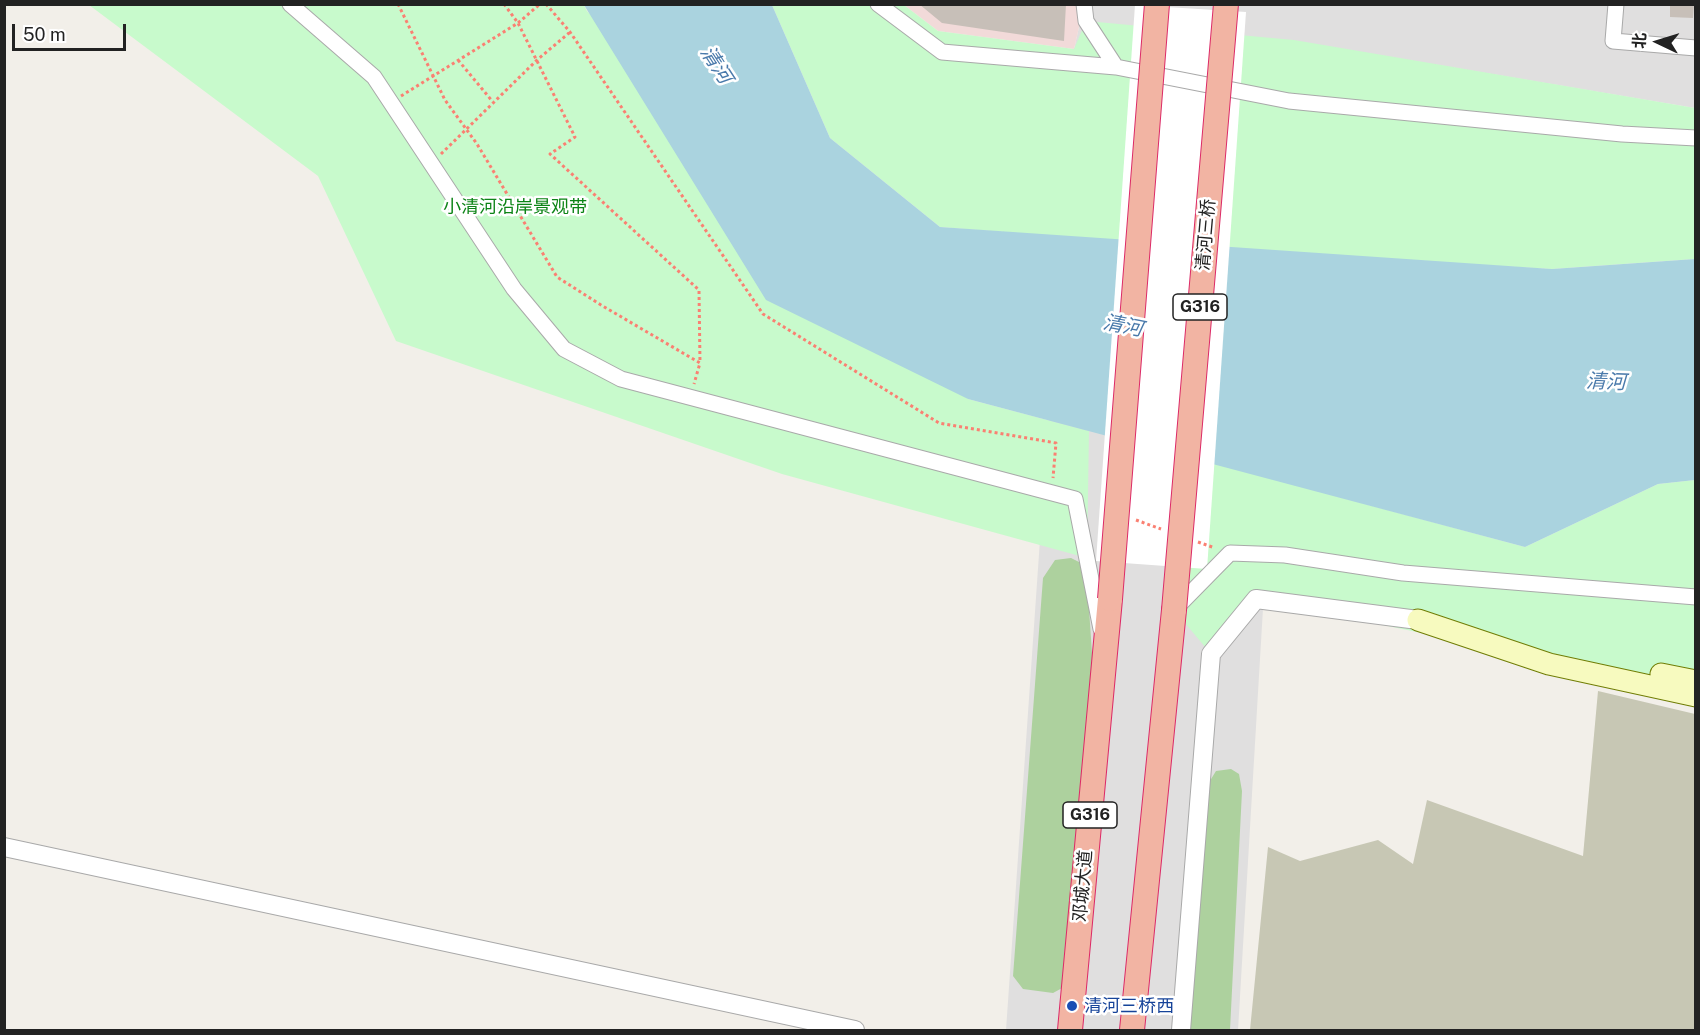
<!DOCTYPE html>
<meta charset="utf-8">
<style>
body{margin:0}
#map{position:relative;width:1700px;height:1035px;overflow:hidden;background:#f2efe9;font-family:"Public Sans","Noto Sans SC",sans-serif}
canvas{display:block}
.frame{position:absolute;inset:0;border:6px solid #222;pointer-events:none}
.north{position:absolute;left:1628px;top:12px;width:60px;height:60px;-webkit-text-stroke:4px #fff;paint-order:stroke;rotate:274deg;font-size:16px;font-weight:700;line-height:24px;text-align:center;color:#222}
.north::after{content:'';display:block;margin:auto;width:21px;height:27px;background:#222;clip-path:polygon(50% 0,100% 100%,50% 72%,0 100%)}
.scale{position:absolute;left:12px;top:24px;width:114px;height:27px;box-sizing:border-box;border:3px solid #222;border-top:0;padding-left:8px;font-size:18px;line-height:21px;white-space:nowrap;color:#222;-webkit-text-stroke:4px #fff;paint-order:stroke}
</style>
<div id="map">
<canvas width="1700" height="1035"></canvas>
<div class="frame"></div>
<div class="north">北</div>
<div class="scale">50 m</div>
</div>
<script>
const ctx = document.querySelector('canvas').getContext('2d');
ctx.lineJoin = 'round';
function paint(path, color) {
  ctx.fillStyle = color;
  ctx.fill(path, 'evenodd');
}
function stroke(path, color, width, dash) {
  ctx.strokeStyle = color;
  ctx.lineWidth = width;
  ctx.lineCap = dash ? 'butt' : 'round';
  ctx.setLineDash(dash || []);
  ctx.stroke(path);
}
function label(font, color, halo, rows, align = 'center') {
  ctx.font = font + ' "Public Sans","Noto Sans SC",sans-serif';
  ctx.lineWidth = 5;
  ctx.setLineDash([]);
  ctx.textBaseline = 'middle';
  ctx.strokeStyle = halo;
  ctx.fillStyle = color;
  for (const [text, x, y, turn = 0] of rows) {
    ctx.save();
    ctx.translate(x, y);
    ctx.rotate((+turn || 0) * Math.PI / 180);
    ctx.textAlign = isNaN(turn) ? turn : align;
    if (halo) ctx.strokeText(text, 0, 0);
    ctx.fillText(text, 0, 0);
    ctx.restore();
  }
}
paint(new Path2D(`
 M 1084,5 L 1695,5 L 1695,108 L 1294,41 L 1284,254 L 1238,1030 L 1006,1030 L 1074,49 Z`), '#e0dfdf');
paint(new Path2D(`
 M 904,5 L 1084,5 L 1074,49 L 938,31 Z`), '#f2dad9');
paint(new Path2D(`
 M 1598,691 L 1695,714 L 1695,1030 L 1250,1030 L 1268,847 L 1300,861 L 1378,840 L 1413,864 L 1427,800 L 1583,856 Z`), '#c7c7b4');
paint(new Path2D(`
 M 1071,558 L 1081,563 L 1088,594 L 1093,668 L 1064,987 L 1053,993 L 1023,989 L 1013,976 L 1043,578 L 1055,560 Z
 M 1231,769 L 1239,774 L 1242,791 L 1230,1030 L 1188,1030 L 1208,784 L 1216,771 Z`), '#add19e');
paint(new Path2D(`
 M 89,5 L 584,5 L 587,11 L 968,399 L 1089,431 L 1087,558 L 782,474 L 396,341 L 318,176 Z
 M 772,5 L 904,5 L 938,31 L 1074,49 L 1086,21 L 1294,40 L 1695,108 L 1695,259 L 1552,269 L 1284,254 L 940,227 L 830,138 Z
 M 1187,456 L 1525,547 L 1658,484 L 1695,480 L 1695,689 L 1256,599 L 1211,654 L 1174,610 Z`), '#c8facc');
paint(new Path2D(`
 M 584,5 L 772,5 L 830,138 L 940,227 L 1552,269 L 1695,259 L 1695,480 L 1658,484 L 1525,547 L 968,399 L 766,300 Z`), '#aad3df');
paint(new Path2D(`
 M 1135,5 L 1246,12 L 1207,569 L 1096,561 Z`), '#fff');
paint(new Path2D(`
 M 919,4 L 1066,4 L 1064,41 L 942,23 Z
 M 1670,4 L 1694,4 L 1693,18 L 1670,17 Z`), '#c7bfb8');
const minor = new Path2D(`
 M 290,4 L 374,77 L 514,289 L 564,349 L 621,379 L 1075,499 L 1101,629
 M 878,4 L 942,52 L 1116,67 L 1289,101 L 1622,134 L 1696,138
 M 1084,4 L 1086,21 L 1116,67
 M 1616,4 L 1613,41 L 1696,48
 M 1174,610 L 1230,553 L 1285,555 L 1403,573 L 1696,597`);
const tertiary = new Path2D(`
 M 4,847 L 855,1030
 M 1181,1030 L 1211,654 L 1256,599 L 1418,620`);
const secondary = new Path2D(`
 M 1418,620 L 1549,664 L 1696,696
 M 1661,674 L 1696,681`);
const trunk = new Path2D(`
 M 1070,1030 L 1110,599
 M 1132,1030 L 1174,610`);
stroke(minor, '#a9a9a9', 17);
stroke(tertiary, '#a9a9a9', 20);
stroke(secondary, '#707d05', 23);
stroke(trunk, '#dc2a67', 26);
stroke(new Path2D(`
 M 398,4 L 445,100 L 477,144 L 557,277 L 601,305 L 700,363 L 694,384
 M 504,4 L 518,23 L 575,137 L 550,154 L 699,290 L 700,363
 M 546,4 L 570,32 L 763,314 L 939,423 L 1056,443 L 1053,478
 M 458,60 L 493,102
 M 401,96 L 518,23 L 540,4
 M 441,154 L 537,60 L 569,33
 M 1136,520 L 1161,529
 M 1198,542 L 1215,548`), '#fa8072', 3, [3, 3]);
stroke(minor, '#fff', 15);
stroke(tertiary, '#fff', 18);
stroke(secondary, '#f7fabf', 21);
stroke(trunk, '#f2b4a3', 24);
const trunkBridge = new Path2D(`
 M 1110,599 L 1157,4
 M 1174,610 L 1226,4`);
stroke(trunkBridge, '#dc2a67', 26, []);
stroke(trunkBridge, '#f2b4a3', 24);
for (const [x, y, r, color] of [
 [1072,1006,6,"#1a4fb4"]
]) {
  const dot = new Path2D();
  dot.arc(x, y, r, 0, 2 * Math.PI);
  ctx.fillStyle = color;
  ctx.fill(dot);
  stroke(dot, '#fff', 2);
}
for (const [x, y, w] of [
 [1200,307,54],
 [1090,815,54]
]) {
  const box = new Path2D();
  box.roundRect(x - w / 2, y - 13, w, 26, 4.5);
  ctx.fillStyle = '#fff';
  ctx.fill(box);
  stroke(box, '#222', 1.5);
}
label('bold 16px', '#222', null, [
 ["G316",1200,307],
 ["G316",1090,815]
]);
label('18px', '#0c8416', '#fff', [
 ["小清河沿岸景观带",515,207]
]);
label('18px', '#222', '#fff', [
 ["清河三桥",1206,235,-85],
 ["邓城大道",1083,886,-85]
]);
label('18px', '#164399', '#fff', [
 ["清河三桥西",1084,1006]
], 'left');
label('italic 20px', '#4a7aab', '#fff', [
 ["清河",716,65,57],
 ["清河",1123,326,11],
 ["清河",1606,382,2]
]);
</script>
